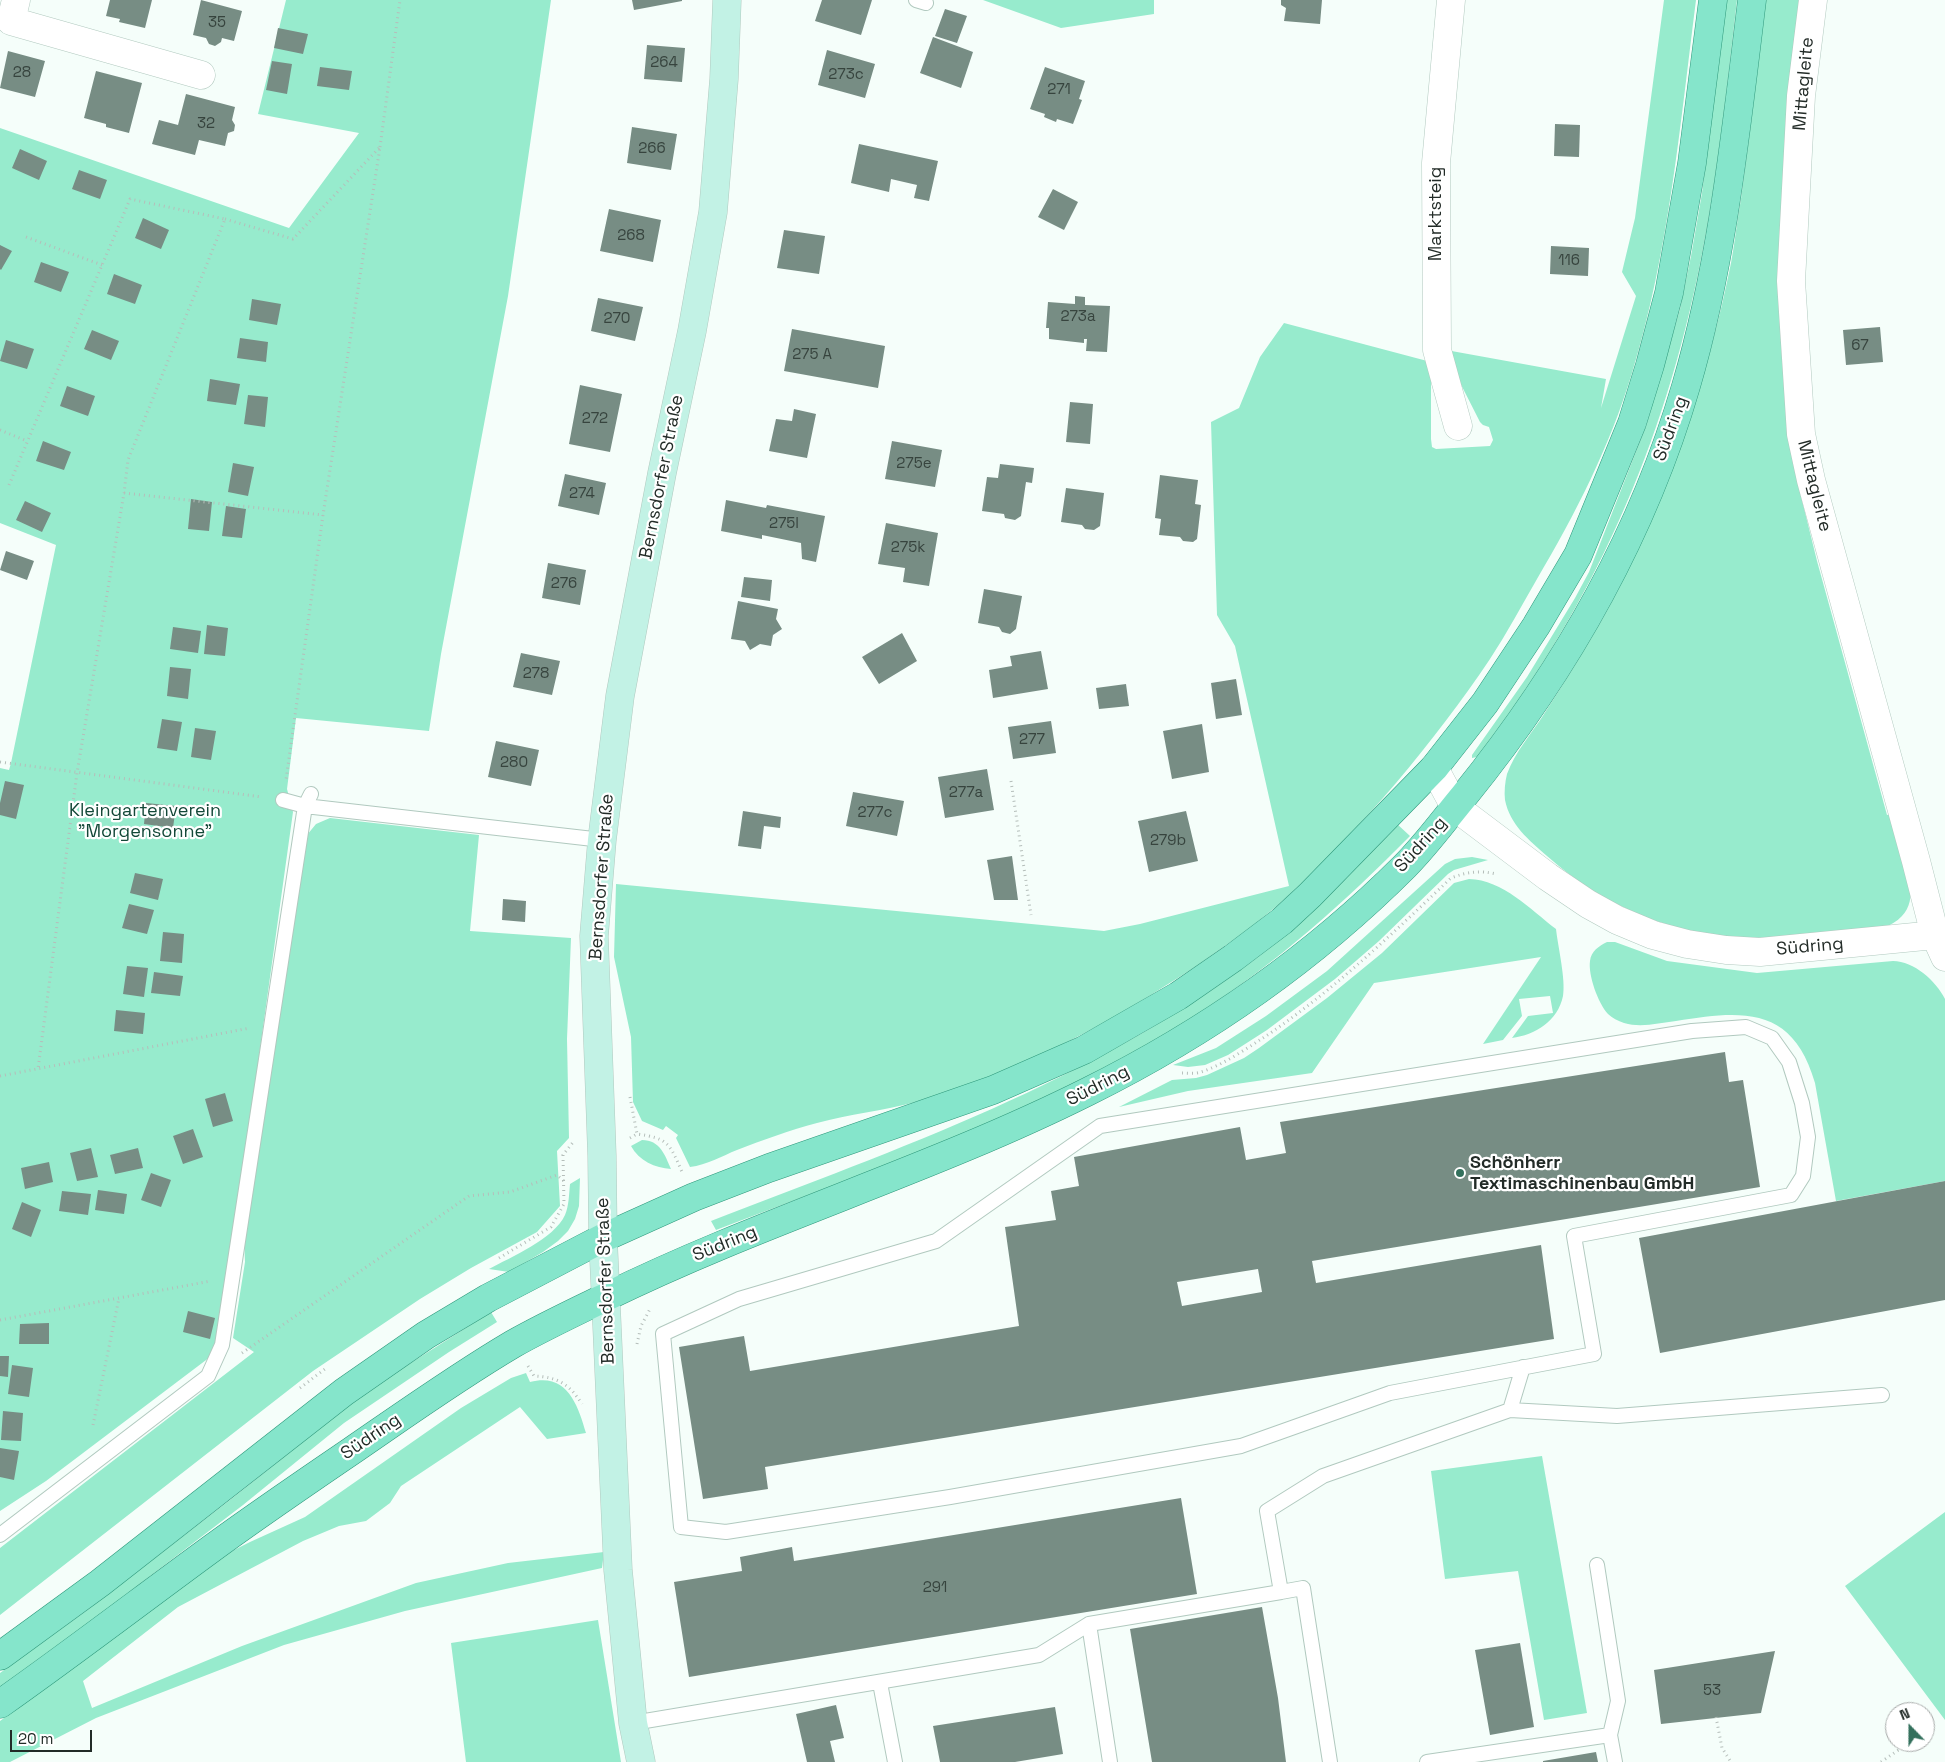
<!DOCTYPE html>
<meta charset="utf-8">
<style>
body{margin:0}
#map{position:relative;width:1945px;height:1762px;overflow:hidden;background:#f5fefa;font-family:"Space Grotesk",sans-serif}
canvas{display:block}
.north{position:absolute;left:1885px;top:1702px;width:50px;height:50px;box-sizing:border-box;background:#fff;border:1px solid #a7aaa9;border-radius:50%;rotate:338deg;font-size:14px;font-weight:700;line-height:20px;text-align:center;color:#222b27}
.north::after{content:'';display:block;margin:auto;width:18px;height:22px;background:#33705c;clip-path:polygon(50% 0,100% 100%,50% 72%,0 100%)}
.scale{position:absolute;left:10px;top:1730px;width:82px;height:22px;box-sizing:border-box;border:2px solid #222b27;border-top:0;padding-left:6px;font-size:15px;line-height:18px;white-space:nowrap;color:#222b27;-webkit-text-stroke:4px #fff;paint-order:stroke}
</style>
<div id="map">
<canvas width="1945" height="1762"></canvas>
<div class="north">N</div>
<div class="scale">20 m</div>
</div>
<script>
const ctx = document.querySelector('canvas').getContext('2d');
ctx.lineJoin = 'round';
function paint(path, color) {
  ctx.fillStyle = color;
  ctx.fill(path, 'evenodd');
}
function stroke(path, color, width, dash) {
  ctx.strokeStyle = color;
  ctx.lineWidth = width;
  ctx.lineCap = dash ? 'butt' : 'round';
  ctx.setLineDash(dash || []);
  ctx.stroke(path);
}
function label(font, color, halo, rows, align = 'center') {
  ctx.font = font + ' "Space Grotesk",sans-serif';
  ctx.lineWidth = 4.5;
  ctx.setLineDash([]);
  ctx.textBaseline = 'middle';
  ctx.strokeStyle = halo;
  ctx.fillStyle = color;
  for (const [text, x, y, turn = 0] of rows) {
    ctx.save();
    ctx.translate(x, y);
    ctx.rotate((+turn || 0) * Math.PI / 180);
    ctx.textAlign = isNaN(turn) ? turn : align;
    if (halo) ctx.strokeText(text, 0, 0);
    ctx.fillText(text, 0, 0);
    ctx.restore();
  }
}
paint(new Path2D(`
 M 286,0 L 551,0 L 508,296 L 441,654 L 429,731 L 296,718 L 287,789 L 293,812 L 218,1351 L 46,1481 L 0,1511 L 0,768 L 9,770 L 11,763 L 56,545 L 0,523 L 0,128 L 289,228 L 359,133 L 258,114 Z
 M 983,0 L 1154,0 L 1154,14 L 1061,28 Z
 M 1664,0 L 1696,0 C 1680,125 1669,252 1632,373 C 1610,446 1576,513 1537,579 C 1522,605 1507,633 1490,659 C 1435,741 1362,828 1289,895 C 1262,920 1232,941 1202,962 C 1135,1007 1063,1048 988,1078 C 964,1087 940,1096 916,1102 C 883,1111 849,1114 817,1123 C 790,1130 763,1140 737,1150 C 722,1156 707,1165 690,1167 L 676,1138 L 678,1135 L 666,1126 L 663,1130 L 642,1121 L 633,1102 L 631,1037 L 614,957 L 616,884 L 1104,931 L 1140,924 L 1289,886 L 1235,646 L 1217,615 L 1211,422 L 1239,408 L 1260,357 L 1284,323 L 1431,362 L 1431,439 L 1432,447 L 1436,449 L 1490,446 L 1493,440 L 1489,427 L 1483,425 L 1480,422 L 1448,359 L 1446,350 L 1606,379 L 1601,408 L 1636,296 L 1622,272 L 1635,218 Z
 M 1726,0 L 1737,0 C 1727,86 1718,174 1701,259 C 1664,446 1593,606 1477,757 L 1472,758 L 1472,755 L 1527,677 L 1575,598 L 1589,572 L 1646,426 L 1680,309 L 1691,256 L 1702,193 Z
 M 1766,0 L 1801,0 L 1792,451 L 1798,484 L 1817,561 L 1887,815 L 1897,813 C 1900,828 1903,843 1906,859 C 1911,886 1919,911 1888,926 C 1864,930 1840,931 1817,933 C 1798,935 1778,937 1759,938 C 1681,939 1605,908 1547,856 C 1529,840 1510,825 1505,800 C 1504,792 1505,782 1507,774 C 1515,752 1532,733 1544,714 C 1570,674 1595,634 1617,592 C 1670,489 1708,377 1731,263 C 1735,242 1737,220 1741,199 C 1750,133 1758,66 1766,0 Z
 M 330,818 L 479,835 L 470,931 L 571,938 L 567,1039 L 569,1138 L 557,1151 L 560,1206 L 537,1232 L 471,1268 L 420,1299 L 313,1371 L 0,1615 L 0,1548 L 254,1352 L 233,1338 L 245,1262 L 244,1237 L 307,835 L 316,824 Z
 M 1396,823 L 1410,836 C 1345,902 1277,963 1199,1013 C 1049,1108 881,1167 716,1230 L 711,1221 C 898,1149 1092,1081 1254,960 C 1308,921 1352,872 1396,823 Z
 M 1472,857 L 1488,860 L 1454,870 L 1448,874 L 1379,941 L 1335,979 L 1267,1030 L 1228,1055 L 1205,1065 L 1188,1067 L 1173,1065 L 1216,1048 L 1266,1016 L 1327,971 L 1445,864 L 1455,859 Z
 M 1469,879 C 1503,880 1530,909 1556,929 C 1558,947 1566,980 1563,996 C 1558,1021 1535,1035 1512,1038 L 1528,1016 L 1553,1013 L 1550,996 L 1519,999 L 1522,1016 L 1503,1040 L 1483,1044 L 1541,957 L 1374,983 L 1312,1073 L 1188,1091 L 1119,1107 L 1172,1080 L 1196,1078 L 1207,1075 L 1244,1058 L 1259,1048 L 1327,998 L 1382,953 L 1454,883 Z
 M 1607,942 L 1615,942 L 1667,961 L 1757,973 L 1893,961 C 1914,961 1936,981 1945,999 L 1945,1181 L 1836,1201 L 1815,1083 C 1793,1006 1743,1010 1676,1021 C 1659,1023 1641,1028 1624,1023 C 1618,1021 1612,1018 1608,1014 C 1598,1003 1588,975 1590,961 C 1591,951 1599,946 1607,942 Z
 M 642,1140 C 660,1140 665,1155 671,1169 C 655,1168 639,1161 631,1146 Z
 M 580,1178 L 579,1206 L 575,1219 L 568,1231 L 558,1241 L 543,1252 L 509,1272 L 489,1269 C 511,1257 554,1239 565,1215 C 569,1206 569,1194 570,1184 Z
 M 491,1312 L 497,1322 L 449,1352 L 344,1423 L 243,1505 L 107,1609 L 0,1687 L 0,1673 L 86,1611 L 230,1500 L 347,1407 L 376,1385 Z
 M 526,1373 L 530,1382 C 567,1372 578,1405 586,1433 L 547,1439 L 520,1407 L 401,1486 L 390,1503 L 366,1521 L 339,1526 L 303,1541 L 178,1607 L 83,1681 L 92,1708 L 242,1646 L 416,1583 L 508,1563 L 604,1552 L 602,1568 L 405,1611 L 284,1645 L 96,1718 L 10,1762 L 0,1762 L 0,1721 L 224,1555 L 250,1542 L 305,1517 L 461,1408 L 511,1378 Z
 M 1542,1456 L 1587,1713 L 1544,1720 L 1518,1571 L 1445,1579 L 1431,1471 Z
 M 1945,1512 L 1945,1720 L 1845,1586 Z
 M 598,1620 L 621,1762 L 466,1762 L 451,1643 Z`), '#97ebcd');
paint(new Path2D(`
 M 110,0 L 152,0 L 145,28 L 119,22 L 120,19 L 106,16 Z
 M 201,0 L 242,11 L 234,41 L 222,38 L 221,42 L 215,46 L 209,44 L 206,38 L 193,35 Z
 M 632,0 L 682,0 L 682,1 L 634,10 Z
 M 822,0 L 872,0 L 861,35 L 815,21 Z
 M 1281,0 L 1322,0 L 1320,24 L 1284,21 L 1286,8 L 1281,5 Z
 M 945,9 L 967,16 L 957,43 L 935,36 Z
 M 278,28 L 308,34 L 303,54 L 274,48 Z
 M 933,37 L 973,52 L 961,88 L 920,73 Z
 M 647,45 L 685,48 L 682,82 L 644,79 Z
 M 827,50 L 875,64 L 865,98 L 818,85 Z
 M 8,51 L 45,61 L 35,97 L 0,88 Z
 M 272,61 L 292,64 L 287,94 L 266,90 Z
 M 320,67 L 352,71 L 349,90 L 317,86 Z
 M 1045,67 L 1085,81 L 1079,99 L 1082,100 L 1073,124 L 1057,119 L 1056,122 L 1044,117 L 1045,114 L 1030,109 Z
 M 96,71 L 142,83 L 129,133 L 106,127 L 106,124 L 84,118 Z
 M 186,94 L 235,107 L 232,120 L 235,125 L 234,131 L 228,133 L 225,146 L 199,140 L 195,155 L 152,144 L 159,120 L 178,125 Z
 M 1555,124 L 1580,125 L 1579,157 L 1554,156 Z
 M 632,127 L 677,134 L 671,170 L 627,163 Z
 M 859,144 L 938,161 L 929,201 L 914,198 L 917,185 L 891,179 L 889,192 L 851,183 Z
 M 20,149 L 47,161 L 39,180 L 12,168 Z
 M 79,170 L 107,180 L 100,199 L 72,189 Z
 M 1053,189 L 1078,202 L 1064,230 L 1038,217 Z
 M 609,209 L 661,220 L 653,262 L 600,251 Z
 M 143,218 L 169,230 L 161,249 L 135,238 Z
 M 784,230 L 825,236 L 819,274 L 777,268 Z
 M 0,245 L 12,251 L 1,270 L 0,269 Z
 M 1551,246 L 1589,248 L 1588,276 L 1550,274 Z
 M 41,262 L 69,272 L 61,292 L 34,282 Z
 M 114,274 L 142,285 L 135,304 L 107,294 Z
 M 1075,296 L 1085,297 L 1085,305 L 1110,306 L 1107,352 L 1086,351 L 1087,339 L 1084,339 L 1084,343 L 1049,339 L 1049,328 L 1046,328 L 1048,302 L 1075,304 Z
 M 598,298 L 643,307 L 635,341 L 591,331 Z
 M 252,299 L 281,304 L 277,325 L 249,320 Z
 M 1880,327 L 1883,362 L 1846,365 L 1843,330 Z
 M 792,329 L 885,346 L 878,388 L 784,371 Z
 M 92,330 L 119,341 L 111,360 L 84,349 Z
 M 240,338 L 268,342 L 266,362 L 237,358 Z
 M 6,340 L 34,349 L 27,369 L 0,361 Z
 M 210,379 L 240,384 L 236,405 L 207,401 Z
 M 580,385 L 622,394 L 610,452 L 569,444 Z
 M 67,386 L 95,396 L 88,416 L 60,406 Z
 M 248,395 L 268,397 L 265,427 L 244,424 Z
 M 1070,402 L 1093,404 L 1090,444 L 1066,442 Z
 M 794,409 L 816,414 L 807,458 L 769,451 L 776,419 L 792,421 Z
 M 43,441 L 71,452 L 64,470 L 36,461 Z
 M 892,441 L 942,450 L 935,487 L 885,479 Z
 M 233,463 L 254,467 L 248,496 L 228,492 Z
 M 1000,464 L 1034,468 L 1032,483 L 1026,482 L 1021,516 L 1015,520 L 1005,518 L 1004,514 L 982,511 L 987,477 L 998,478 Z
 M 565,474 L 606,483 L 599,515 L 558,506 Z
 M 1160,475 L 1198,480 L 1195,504 L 1201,505 L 1197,539 L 1193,542 L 1183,541 L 1180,537 L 1159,535 L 1161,519 L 1155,518 Z
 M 1066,488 L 1104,493 L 1100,526 L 1094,530 L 1085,529 L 1082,525 L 1061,522 Z
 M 191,499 L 212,502 L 209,531 L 188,529 Z
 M 726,500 L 766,508 L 767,505 L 825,516 L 816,562 L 802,559 L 801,543 L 762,535 L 762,539 L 721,531 Z
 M 25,501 L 51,513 L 42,532 L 16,520 Z
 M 226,506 L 246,509 L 242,538 L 222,536 Z
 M 886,523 L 938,533 L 929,586 L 903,582 L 905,568 L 878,564 Z
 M 6,551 L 34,561 L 27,580 L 0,570 Z
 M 548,563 L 586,570 L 580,605 L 542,598 Z
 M 744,577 L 772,580 L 770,601 L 741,597 Z
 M 984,589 L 1022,596 L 1016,629 L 1010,634 L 1002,632 L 999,627 L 978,623 Z
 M 738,601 L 778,609 L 776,619 L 782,629 L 773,635 L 771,646 L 760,644 L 750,650 L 745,641 L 731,639 Z
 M 207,625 L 228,628 L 225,656 L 204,654 Z
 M 173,627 L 201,631 L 198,653 L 170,649 Z
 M 902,633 L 917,661 L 879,684 L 862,657 Z
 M 1041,651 L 1048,689 L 993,698 L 989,670 L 1012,666 L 1010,656 Z
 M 521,653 L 560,661 L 552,695 L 513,687 Z
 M 170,667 L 191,669 L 188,699 L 167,696 Z
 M 1236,679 L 1242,715 L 1216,719 L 1211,683 Z
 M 1126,684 L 1129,706 L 1099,709 L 1096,688 Z
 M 162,719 L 182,722 L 177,751 L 157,748 Z
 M 1051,721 L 1056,753 L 1013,759 L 1008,727 Z
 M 1202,724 L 1209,772 L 1172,779 L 1163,731 Z
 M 195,728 L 216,731 L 211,760 L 191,757 Z
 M 496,741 L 539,750 L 531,786 L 488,777 Z
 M 987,769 L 994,810 L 945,818 L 938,777 Z
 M 5,781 L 24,785 L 16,819 L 0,815 L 0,803 Z
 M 853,792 L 904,801 L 897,836 L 846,826 Z
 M 146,803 L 176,806 L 173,828 L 144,824 Z
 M 743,811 L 781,817 L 780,828 L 764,826 L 761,849 L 738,846 Z
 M 1186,811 L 1198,861 L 1149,872 L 1138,821 Z
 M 1012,856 L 1018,900 L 994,900 L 987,860 Z
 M 135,873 L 163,879 L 158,900 L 130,893 Z
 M 503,899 L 526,901 L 525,922 L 502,920 Z
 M 129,904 L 154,910 L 147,934 L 122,928 Z
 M 163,932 L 184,934 L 182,963 L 160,961 Z
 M 127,966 L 148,968 L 144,997 L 123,994 Z
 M 154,972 L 183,976 L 180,996 L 151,993 Z
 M 116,1010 L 145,1013 L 143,1034 L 114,1031 Z
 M 1725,1052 L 1729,1082 L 1743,1080 L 1760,1187 L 1312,1261 L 1316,1283 L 1541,1245 L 1554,1339 L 765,1467 L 768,1489 L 703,1499 L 679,1347 L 744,1336 L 750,1371 L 1019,1326 L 1005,1227 L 1056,1220 L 1051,1191 L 1079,1186 L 1074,1157 L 1240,1127 L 1246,1160 L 1286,1153 L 1280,1122 ZM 1258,1269 L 1262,1292 L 1182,1306 L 1177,1282 Z
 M 225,1093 L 233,1121 L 213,1127 L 205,1099 Z
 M 193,1129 L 203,1157 L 183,1164 L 173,1136 Z
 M 91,1148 L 98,1177 L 77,1181 L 70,1153 Z
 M 138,1148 L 143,1168 L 115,1174 L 110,1155 Z
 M 49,1162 L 53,1182 L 25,1189 L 21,1168 Z
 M 151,1173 L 171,1180 L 161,1207 L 141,1200 Z
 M 1945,1181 L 1945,1300 L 1660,1353 L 1639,1238 Z
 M 98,1190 L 127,1194 L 124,1214 L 95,1210 Z
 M 62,1191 L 91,1194 L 88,1215 L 59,1211 Z
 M 22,1202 L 41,1210 L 31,1237 L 12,1229 Z
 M 188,1311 L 215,1318 L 210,1339 L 183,1332 Z
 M 49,1323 L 49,1344 L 19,1344 L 20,1324 Z
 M 0,1356 L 9,1356 L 8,1377 L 0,1376 Z
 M 12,1365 L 33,1368 L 29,1397 L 8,1394 Z
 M 3,1411 L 23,1413 L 21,1441 L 1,1440 Z
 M 0,1448 L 19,1451 L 14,1480 L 0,1477 Z
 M 1181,1498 L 1197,1594 L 689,1677 L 674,1582 L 742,1571 L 740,1557 L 792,1547 L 794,1561 Z
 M 1262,1607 L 1278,1698 L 1286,1762 L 1152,1762 L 1130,1629 Z
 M 1520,1643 L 1534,1727 L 1490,1735 L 1475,1650 Z
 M 1775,1651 L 1761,1713 L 1661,1724 L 1654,1670 Z
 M 836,1705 L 844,1738 L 830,1741 L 835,1762 L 807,1762 L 796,1714 Z
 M 1055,1707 L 1063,1754 L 1015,1762 L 940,1762 L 933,1726 Z
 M 1596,1752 L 1598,1762 L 1543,1762 L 1543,1761 Z`), '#778d84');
const lane = new Path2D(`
 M 916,0 L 926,3
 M 283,800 L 305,806 L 602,840
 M 1746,1027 L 1772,1038 L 1789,1062 L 1802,1103 L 1808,1137 L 1803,1176 L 1791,1195 L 1574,1236 L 1594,1354 L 1390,1393 L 1241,1446 L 950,1497 L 726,1532 L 681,1527 L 663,1334 L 739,1299 L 936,1241 L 1100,1126 L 1692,1031 Z
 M 1510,1410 L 1617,1416 L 1882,1395
 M 0,1535 L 208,1376 L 222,1345 L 305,806 L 311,794
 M 1597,1565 L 1618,1701 L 1610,1735 L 1615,1762
 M 1281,1592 L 1303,1588 L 1330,1762
 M 1089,1624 L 1110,1762
 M 880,1683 L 895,1762
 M 633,1723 L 1039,1655 L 1089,1624 L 1281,1592 L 1267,1511 L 1323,1476 L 1510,1410 L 1523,1367
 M 1427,1762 L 1610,1735`);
const street = new Path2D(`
 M 16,0 L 11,21 L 201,75
 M 1451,0 L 1436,163 L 1437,350 L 1458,426
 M 1813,0 L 1801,96 L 1791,281 L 1801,434 L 1811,480 L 1916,861 L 1935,935 L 1945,957
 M 1434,768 L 1455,807 L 1548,877 L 1588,904 L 1617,920 L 1653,935 L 1687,944 L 1726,950 L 1760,952 L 1935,935`);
const secondary = new Path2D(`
 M 641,1762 L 633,1723 L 618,1570 L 603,1238 L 602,1156 L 594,936 L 602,840 L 620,696 L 662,473 L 692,331 L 713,212 L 724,79 L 727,0`);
const primary = new Path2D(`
 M 0,1656 L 100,1583 L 344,1392 L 426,1335 L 488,1298 L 603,1238 L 694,1197 L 769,1168 L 993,1090 L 1084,1050 L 1178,996 L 1233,958 L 1282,921 L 1310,895 L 1434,768 L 1485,703 L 1536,626 L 1578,555 L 1632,423 L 1650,365 L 1669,293 L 1692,163 L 1713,0
 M 0,1704 C 71,1654 140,1601 211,1549 C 256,1516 303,1484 350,1452 C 404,1415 457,1377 513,1344 C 543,1327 575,1312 606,1297 C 763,1220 931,1170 1087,1092 C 1204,1034 1312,959 1405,866 C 1426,845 1444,820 1464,796 C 1562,675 1642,537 1686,386 C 1723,260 1736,129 1752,0`);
stroke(lane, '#b1c9bf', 16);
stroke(street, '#b1c9bf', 29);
stroke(secondary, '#b1c9bf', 29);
stroke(primary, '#2e987b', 29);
stroke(new Path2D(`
 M 380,147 L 400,0
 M 225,219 L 293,239 L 380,147 L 323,515 L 286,780
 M 26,237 L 102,265
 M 0,430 L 27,441
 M 9,485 L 130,199 L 225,219 L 128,460 L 124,493 L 77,773 L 38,1069
 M 124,493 L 323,515
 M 0,762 L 262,797
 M 1011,781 L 1031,915
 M 1182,1073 C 1188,1073 1195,1074 1201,1072 C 1223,1065 1244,1050 1263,1038 C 1332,992 1391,935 1451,878 C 1467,872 1479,870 1496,874
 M 0,1076 L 250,1028
 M 630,1097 L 637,1134
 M 630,1138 L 637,1134 C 668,1138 670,1144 682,1172
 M 499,1258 L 551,1227 L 564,1204 L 563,1155 L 574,1141
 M 0,1320 L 211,1281
 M 637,1344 L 641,1326 L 650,1309
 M 242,1353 L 469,1196 L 510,1192 L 557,1175 L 564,1181
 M 528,1366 L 534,1376 C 558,1377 569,1384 582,1404
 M 300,1388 L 325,1369
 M 93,1425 L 119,1298
 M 1716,1717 L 1722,1748 L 1731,1762
 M 1881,1762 L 1910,1742`), '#b5beba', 3, [1, 4]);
stroke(lane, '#fff', 14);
stroke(street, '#fff', 28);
stroke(secondary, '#c2f2e5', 28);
stroke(primary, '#85e5cb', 28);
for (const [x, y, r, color] of [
 [1460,1173,5,"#33705c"]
]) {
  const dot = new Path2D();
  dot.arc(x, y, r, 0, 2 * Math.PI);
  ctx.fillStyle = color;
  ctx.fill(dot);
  stroke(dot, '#fff', 2);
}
label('15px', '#37443e', null, [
 ["35",217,23],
 ["264",664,63],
 ["28",22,73],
 ["273c",846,75],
 ["271",1059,90],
 ["32",206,124],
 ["266",652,149],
 ["268",631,236],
 ["116",1569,261],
 ["273a",1078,317],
 ["270",617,319],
 ["67",1860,346],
 ["275 A",812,355],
 ["272",595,419],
 ["275e",914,464],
 ["274",582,494],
 ["275l",784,524],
 ["275k",908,548],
 ["276",564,584],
 ["278",536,674],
 ["277",1032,740],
 ["280",514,763],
 ["277a",966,793],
 ["277c",875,813],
 ["279b",1168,841],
 ["291",935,1588],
 ["53",1712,1691]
]);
label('18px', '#222b27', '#fff', [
 ["Mittagleite",1804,84,-85],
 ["Marktsteig",1436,214,-90],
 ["Südring",1671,429,-70],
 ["Bernsdorfer Straße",662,477,-79],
 ["Mittagleite",1814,486,76],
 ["Südring",1421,845,-48],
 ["Bernsdorfer Straße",602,877,-86],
 ["Südring",1810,947,-5],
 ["Südring",1098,1086,-27],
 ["Südring",725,1244,-22],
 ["Bernsdorfer Straße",606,1281,-92],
 ["Südring",371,1437,-34]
]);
label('18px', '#134838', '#fff', [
 ["Kleingartenverein",145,811],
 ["\"Morgensonne\"",145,832]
]);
label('bold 18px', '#222b27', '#fff', [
 ["Schönherr",1470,1163],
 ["Textimaschinenbau GmbH",1470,1184]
], 'left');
</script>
